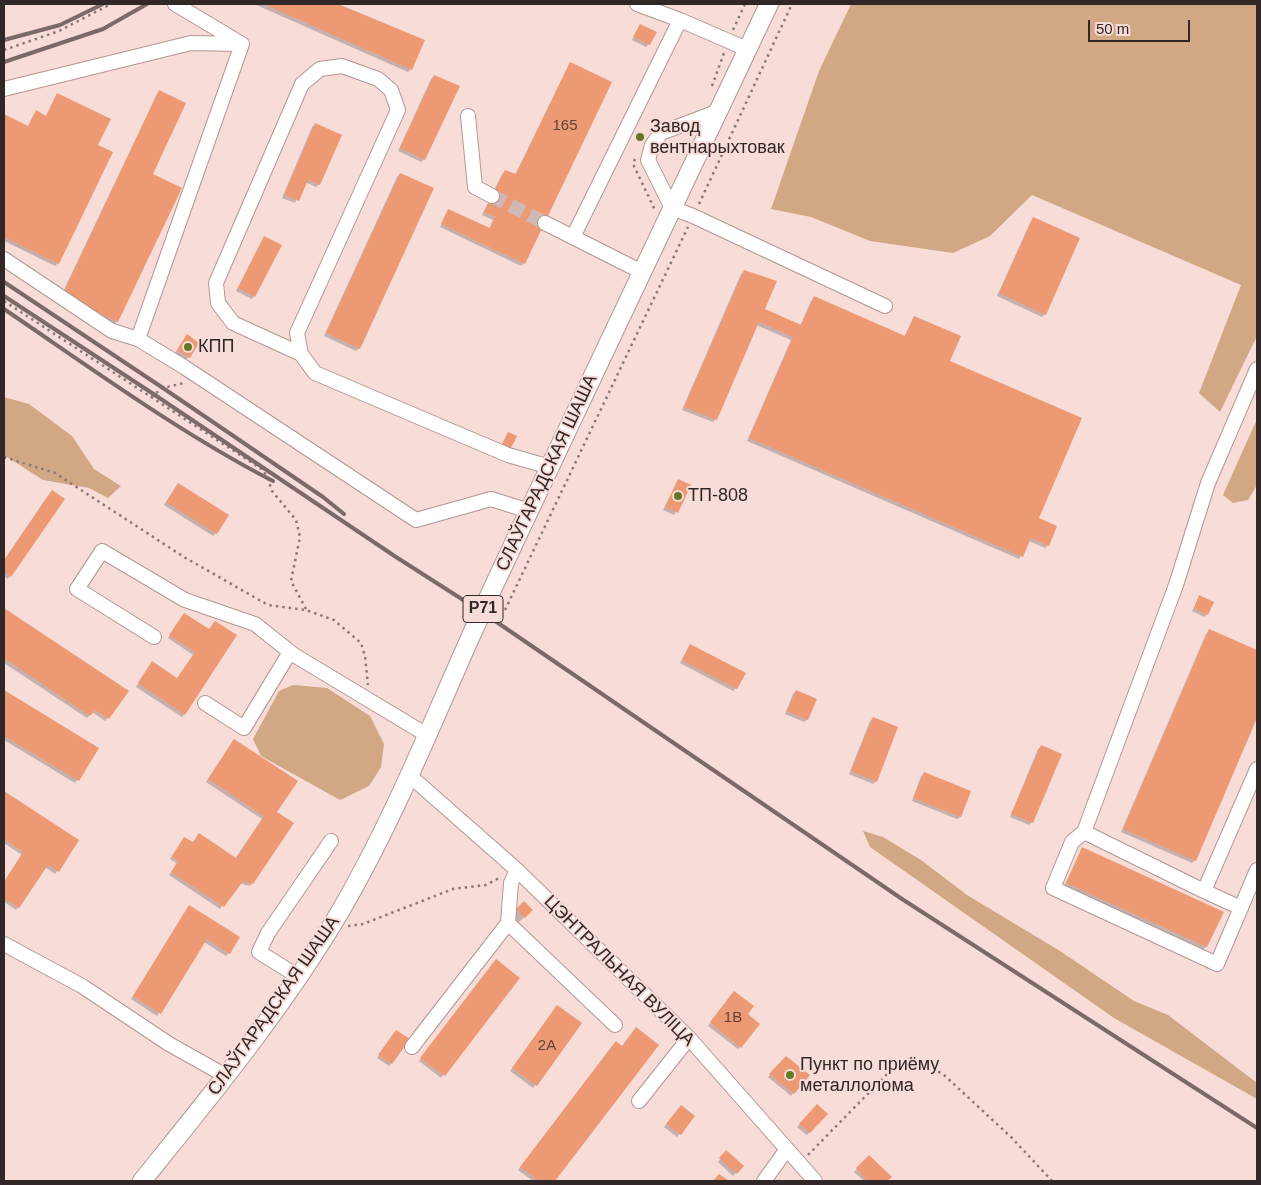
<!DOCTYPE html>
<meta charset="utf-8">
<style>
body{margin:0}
#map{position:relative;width:1261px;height:1185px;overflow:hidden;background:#f8dcd8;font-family:Arial,sans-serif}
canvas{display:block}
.frame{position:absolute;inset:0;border:5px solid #312726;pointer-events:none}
.scale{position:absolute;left:1088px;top:20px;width:102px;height:22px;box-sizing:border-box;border:2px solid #312726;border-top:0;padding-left:6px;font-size:15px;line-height:18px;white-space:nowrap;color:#312726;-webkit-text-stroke:4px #f8dcd8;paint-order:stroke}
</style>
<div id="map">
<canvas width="1261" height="1185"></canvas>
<div class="frame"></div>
<div class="scale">50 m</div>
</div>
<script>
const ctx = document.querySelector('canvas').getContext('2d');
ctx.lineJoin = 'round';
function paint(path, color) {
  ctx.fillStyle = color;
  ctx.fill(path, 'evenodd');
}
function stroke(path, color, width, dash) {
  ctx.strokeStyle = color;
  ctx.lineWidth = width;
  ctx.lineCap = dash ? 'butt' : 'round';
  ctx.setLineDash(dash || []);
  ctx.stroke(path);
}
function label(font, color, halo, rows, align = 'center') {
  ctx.font = font + ' Arial,sans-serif';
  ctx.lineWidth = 4;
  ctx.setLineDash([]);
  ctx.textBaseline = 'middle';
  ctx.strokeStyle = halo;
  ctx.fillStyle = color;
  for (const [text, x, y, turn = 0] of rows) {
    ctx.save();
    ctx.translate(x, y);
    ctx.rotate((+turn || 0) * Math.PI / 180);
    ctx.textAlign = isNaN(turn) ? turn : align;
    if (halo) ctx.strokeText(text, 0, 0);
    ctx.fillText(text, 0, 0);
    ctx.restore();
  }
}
paint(new Path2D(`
 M 851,4 L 1257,4 L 1257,336 L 1220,412 L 1199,393 L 1241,285 L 1032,195 L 990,236 L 953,253 L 870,241 L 811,217 L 771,209 L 819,71 Z
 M 4,397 L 29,404 L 72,436 L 94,469 L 121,486 L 108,498 L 89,488 L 43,480 L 4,455 Z
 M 1257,419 L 1257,485 L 1248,500 L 1233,503 L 1223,495 Z
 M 293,685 L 327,688 L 370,716 L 384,744 L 381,767 L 369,786 L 340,800 L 261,756 L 253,739 L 279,691 Z
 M 863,831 L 883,837 L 921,860 L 967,895 L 1060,951 L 1134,1001 L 1168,1015 L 1257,1083 L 1257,1099 L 1114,1018 L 870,847 Z`), '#d1a883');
paint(new Path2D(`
 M 254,4 L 335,4 L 423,41 L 411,69 L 408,72 Z
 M 640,25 L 649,44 L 646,47 L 632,40 Z
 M 570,63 L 524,263 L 521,266 L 440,227 L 448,210 L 489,229 L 493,220 L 482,215 L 502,174 L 505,171 L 515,175 Z
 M 434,76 L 424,159 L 421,162 L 398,151 L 431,79 Z
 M 160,92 L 151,175 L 180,189 L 117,322 L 114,324 L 60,298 L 157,94 Z
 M 58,94 L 96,145 L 58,263 L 55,266 L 4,241 L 4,115 L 28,127 L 36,112 L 46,117 Z
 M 315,125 L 319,184 L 316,187 L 305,182 L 295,203 L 282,198 L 312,127 Z
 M 400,174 L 359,348 L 356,351 L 324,336 L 397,177 Z
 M 1033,218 L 1045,314 L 1042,317 L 997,296 L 1031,221 Z
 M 264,237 L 254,296 L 252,299 L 236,291 Z
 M 744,272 L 763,310 L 800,326 L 811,301 L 814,298 L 904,337 L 914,317 L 949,361 L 1038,519 L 1048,545 L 1045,548 L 1029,541 L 1019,559 L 747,441 L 791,340 L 756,325 L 716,419 L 713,422 L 682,410 L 741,274 Z
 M 185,338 L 189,357 L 186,360 L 175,353 Z
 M 678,481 L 689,486 L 674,515 L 663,510 Z
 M 178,484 L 216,533 L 213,536 L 164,505 Z
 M 49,494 L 10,576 L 8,579 L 4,576 L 4,561 Z
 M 1200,597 L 1207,614 L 1204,617 L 1192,611 Z
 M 4,609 L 127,691 L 105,721 L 92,712 L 87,718 L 4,663 Z
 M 182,617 L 209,630 L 184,714 L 182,717 L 136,687 L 149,666 L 177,680 L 193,655 L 168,638 Z
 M 1209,631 L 1257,652 L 1257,715 L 1195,860 L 1192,863 L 1121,832 L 1206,634 Z
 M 690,645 L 736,688 L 733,691 L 680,663 Z
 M 4,691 L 97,748 L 75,783 L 4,740 Z
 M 796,691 L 807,720 L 804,722 L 785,714 L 793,694 Z
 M 873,718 L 876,781 L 873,784 L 849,774 L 870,721 Z
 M 232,743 L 276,812 L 252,884 L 249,886 L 239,883 L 220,909 L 169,875 L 177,864 L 170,859 L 182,841 L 235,859 L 262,819 L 206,782 Z
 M 1041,747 L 1032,822 L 1029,825 L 1010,817 L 1038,749 Z
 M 924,774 L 960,817 L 957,819 L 912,801 L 921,776 Z
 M 4,792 L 78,841 L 55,874 L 45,867 L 16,910 L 4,902 L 4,882 L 22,855 L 4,843 Z
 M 1083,848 L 1222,912 L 1206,947 L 1203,949 L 1064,886 Z
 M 524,903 L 531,910 L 518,923 L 511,916 Z
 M 189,906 L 229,953 L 226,956 L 204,942 L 157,1016 L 131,999 Z
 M 493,963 L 518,978 L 441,1078 L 419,1061 Z
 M 732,995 L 740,1047 L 738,1049 L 708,1026 Z
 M 555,1010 L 580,1023 L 533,1088 L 510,1071 Z
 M 396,1031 L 408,1039 L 389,1066 L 377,1058 Z
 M 613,1045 L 622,1047 L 657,1045 L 553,1181 L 533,1181 L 518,1170 Z
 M 786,1057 L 793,1093 L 791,1096 L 768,1077 Z
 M 817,1105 L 826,1114 L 807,1135 L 797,1127 Z
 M 678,1109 L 693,1117 L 677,1137 L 664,1127 Z
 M 726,1152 L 742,1166 L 733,1176 L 718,1162 Z
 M 869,1156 L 890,1177 L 886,1181 L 864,1181 L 854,1172 Z`), '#0003');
paint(new Path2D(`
 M 264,4 L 338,4 L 425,40 L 412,70 Z
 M 640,24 L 657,32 L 650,45 L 633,37 Z
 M 570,62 L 612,82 L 525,264 L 441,224 L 448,209 L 490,228 L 495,217 L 484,212 L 505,170 L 516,174 Z
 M 434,75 L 460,86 L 425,160 L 400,148 Z
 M 159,90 L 186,103 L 153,174 L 182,188 L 118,322 L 62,296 Z
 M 57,93 L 111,119 L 98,145 L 113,152 L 59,264 L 4,237 L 4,114 L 28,126 L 36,110 L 46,116 Z
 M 315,123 L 342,135 L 320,185 L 308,180 L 299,201 L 284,195 Z
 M 400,173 L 434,188 L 360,349 L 326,333 Z
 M 1033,217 L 1080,238 L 1046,315 L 999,293 Z
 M 264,236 L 282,245 L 255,297 L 238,288 Z
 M 744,270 L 777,281 L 765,309 L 801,325 L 814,296 L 905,336 L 914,316 L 961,336 L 950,361 L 1082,418 L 1039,518 L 1057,526 L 1049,546 L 1031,538 L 1023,557 L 749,438 L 793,337 L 759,322 L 717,420 L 684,407 Z
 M 187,334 L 199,343 L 190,358 L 177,350 Z
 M 508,432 L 517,436 L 511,448 L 502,444 Z
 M 678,479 L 691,485 L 678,513 L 665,507 Z
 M 178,483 L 229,515 L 217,534 L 166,502 Z
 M 52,490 L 65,499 L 11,577 L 4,572 L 4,560 Z
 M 1199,595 L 1214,602 L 1208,615 L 1194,608 Z
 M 4,608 L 129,691 L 109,719 L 95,710 L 90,716 L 4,658 Z
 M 184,613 L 209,629 L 215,621 L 237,635 L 185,715 L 138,683 L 152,661 L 177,678 L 195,652 L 169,635 Z
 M 1209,629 L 1257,650 L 1257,718 L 1196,861 L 1123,829 Z
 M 690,644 L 746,673 L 737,689 L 682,660 Z
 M 4,690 L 99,748 L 79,781 L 4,736 Z
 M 796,690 L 817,699 L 808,720 L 787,711 Z
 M 873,717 L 898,727 L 877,782 L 851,771 Z
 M 234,739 L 298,781 L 277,812 L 294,823 L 253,884 L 243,881 L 224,907 L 171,872 L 178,861 L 172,856 L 184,837 L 193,842 L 199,833 L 236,858 L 264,816 L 208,779 Z
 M 1041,745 L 1062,754 L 1033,823 L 1011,814 Z
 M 924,772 L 971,791 L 961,817 L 913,798 Z
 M 4,791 L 79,840 L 59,872 L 48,865 L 19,908 L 4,898 L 4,882 L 23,852 L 4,839 Z
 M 1082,847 L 1224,912 L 1207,947 L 1066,883 Z
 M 524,901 L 533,910 L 525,918 L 516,909 Z
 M 189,905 L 240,937 L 230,954 L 207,939 L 161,1014 L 133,996 Z
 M 496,959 L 520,978 L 445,1076 L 420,1058 Z
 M 734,991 L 754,1006 L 748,1014 L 760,1024 L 741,1048 L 710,1022 Z
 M 557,1005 L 582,1023 L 537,1086 L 512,1068 Z
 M 636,1027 L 659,1045 L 555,1181 L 539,1181 L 520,1167 L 616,1041 L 622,1046 Z
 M 396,1030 L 410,1039 L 392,1064 L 378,1055 Z
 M 786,1056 L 810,1075 L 794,1094 L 769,1074 Z
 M 817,1104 L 828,1114 L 810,1133 L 799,1124 Z
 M 681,1105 L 695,1116 L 681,1135 L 666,1124 Z
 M 726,1150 L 744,1166 L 737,1174 L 719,1158 Z
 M 869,1155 L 892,1177 L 887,1181 L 867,1181 L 856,1168 Z
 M 719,1174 L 729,1181 L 713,1181 Z`), '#ed9973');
stroke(new Path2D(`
 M 492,196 L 545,223`), '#d0b8b4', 14, [14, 7]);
const minor = new Path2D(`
 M 175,4 L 242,44 L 138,339 L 184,367 L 416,520 L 491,499 L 529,511
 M 637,4 L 680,20 L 747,49
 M 4,89 L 191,43 L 240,44
 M 719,111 L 661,133 L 652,145 L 648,160 L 672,208 L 693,216 L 885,306
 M 468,116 L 475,187 L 492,196
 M 545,223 L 642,272
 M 573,237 L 680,20
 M 4,259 L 112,331 L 138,339
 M 301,354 L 233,323 L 218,303 L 216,283 L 302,84 L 320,69 L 342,66 L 378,79 L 391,90 L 398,110 L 297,333 L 301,354 L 315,373 L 508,455 L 550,467
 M 1257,369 L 1208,483 L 1176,585 L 1084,832 L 1072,842 L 1053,888 L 1217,964 L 1257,870
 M 154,637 L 77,589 L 102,551 L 185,600 L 255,624 L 294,655 L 427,735
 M 205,703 L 244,728 L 290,652
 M 409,775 L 517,870 L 689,1038 L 815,1181
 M 1084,832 L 1204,891 L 1257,769
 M 517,870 L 511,883 L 508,923 L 615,1025
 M 1204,891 L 1241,908
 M 4,944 L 82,986 L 169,1044 L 226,1076
 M 299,977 L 259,952 L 268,933 L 331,841
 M 412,1047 L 508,923
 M 639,1101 L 689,1038
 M 764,1181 L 787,1149`);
const major = new Path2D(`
 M 142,1181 C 212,1094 284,1007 341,910 C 400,809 441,699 490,594 C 582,397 676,201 769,4`);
stroke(minor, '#b19794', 16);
stroke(major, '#b19794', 20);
stroke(new Path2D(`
 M 733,30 L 745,4
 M 4,50 L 59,31 L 111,4
 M 712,86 L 724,53
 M 635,159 L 633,164 L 655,210
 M 699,204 L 792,4
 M 4,301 L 263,470 L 268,479 L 272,491 L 296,520 L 300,537 L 291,581 L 306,609
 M 151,397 L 163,388 L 184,383
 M 4,457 L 55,473 L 184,557 L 268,605 L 306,610 L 334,620 L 361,643 L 365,656 L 368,685
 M 505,610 L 688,227
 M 348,926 L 363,924 L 453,889 L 486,885 L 499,878
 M 808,1155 L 891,1070 C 908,1057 928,1065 944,1075 L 1012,1138 L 1052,1181`), '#8c7a78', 2.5, [2.5, 4]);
stroke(minor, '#fff', 14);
stroke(major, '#fff', 18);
stroke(new Path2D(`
 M 4,40 L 60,25 L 103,4
 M 4,62 L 103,29 L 147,4
 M 4,282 L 163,388 L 323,497 L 344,514
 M 4,296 L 155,395 L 396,557 L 482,612 L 902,899 L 1257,1128
 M 4,309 C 91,368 180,433 273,481`), '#7b6a68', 4);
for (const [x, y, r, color] of [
 [640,137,5,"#647827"],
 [188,347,5,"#647827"],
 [678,496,5,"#647827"],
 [790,1075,5,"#647827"]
]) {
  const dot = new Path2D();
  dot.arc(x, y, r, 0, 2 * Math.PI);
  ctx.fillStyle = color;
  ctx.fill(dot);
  stroke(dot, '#f8dcd8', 2);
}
label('15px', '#604439', null, [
 ["165",565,126],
 ["1В",733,1018],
 ["2А",547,1046]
]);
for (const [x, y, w] of [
 [483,609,40]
]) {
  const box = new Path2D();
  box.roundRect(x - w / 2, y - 13.5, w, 27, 4);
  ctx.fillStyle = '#f8dcd8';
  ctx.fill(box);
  stroke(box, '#312726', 1);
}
label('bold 16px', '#312726', null, [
 ["Р71",483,609]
]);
label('18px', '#312726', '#f8dcd8', [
 ["Завод",650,127],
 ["вентнарыхтовак",650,148],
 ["КПП",198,347],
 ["ТП-808",688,496],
 ["Пункт по приёму",800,1065],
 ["металлолома",800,1086]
], 'left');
label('18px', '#312726', '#f8dcd8', [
 ["СЛАЎГАРАДСКАЯ ШАША",547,473,-65],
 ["ЦЭНТРАЛЬНАЯ ВУЛІЦА",619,971,45],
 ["СЛАЎГАРАДСКАЯ ШАША",274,1006,-55]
]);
</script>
